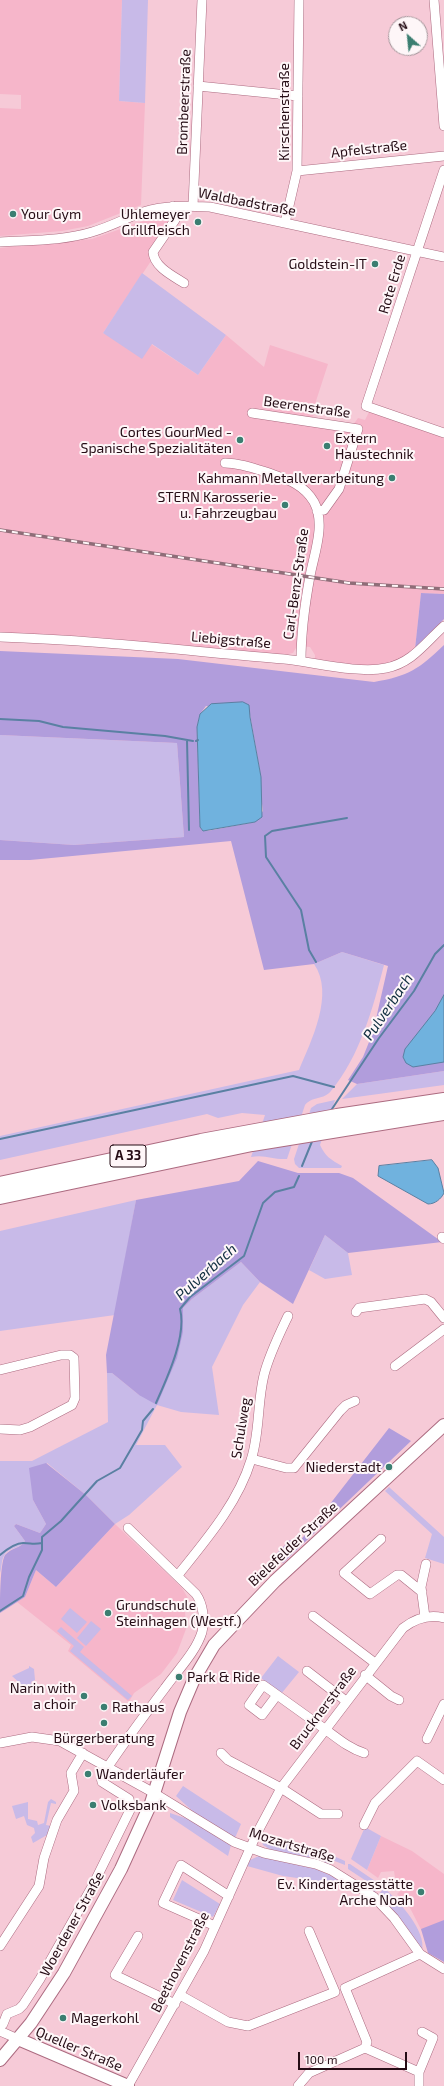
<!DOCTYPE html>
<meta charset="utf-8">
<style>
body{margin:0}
#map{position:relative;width:444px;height:2086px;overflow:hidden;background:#f6cad7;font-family:"Exo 2",sans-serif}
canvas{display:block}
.north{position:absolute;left:388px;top:16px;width:40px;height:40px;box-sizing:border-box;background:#fef6f8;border:1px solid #a7989d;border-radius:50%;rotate:333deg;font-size:11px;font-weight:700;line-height:16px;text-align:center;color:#250c15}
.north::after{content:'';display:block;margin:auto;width:14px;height:18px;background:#3b7e71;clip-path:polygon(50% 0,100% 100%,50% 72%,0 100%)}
.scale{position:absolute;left:298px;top:2052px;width:109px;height:18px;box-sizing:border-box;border:2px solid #250c15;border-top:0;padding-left:5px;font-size:12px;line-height:14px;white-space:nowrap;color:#250c15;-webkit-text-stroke:3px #fef6f8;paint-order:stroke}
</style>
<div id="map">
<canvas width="444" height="2086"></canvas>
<div class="north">N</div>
<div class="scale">100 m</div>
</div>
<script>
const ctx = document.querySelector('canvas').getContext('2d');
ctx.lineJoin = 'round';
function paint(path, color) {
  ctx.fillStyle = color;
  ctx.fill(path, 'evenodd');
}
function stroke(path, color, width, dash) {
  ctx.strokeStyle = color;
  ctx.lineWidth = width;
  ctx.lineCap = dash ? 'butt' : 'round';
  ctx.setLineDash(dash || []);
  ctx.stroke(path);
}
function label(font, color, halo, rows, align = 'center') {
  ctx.font = font + ' "Exo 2",sans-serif';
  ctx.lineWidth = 4;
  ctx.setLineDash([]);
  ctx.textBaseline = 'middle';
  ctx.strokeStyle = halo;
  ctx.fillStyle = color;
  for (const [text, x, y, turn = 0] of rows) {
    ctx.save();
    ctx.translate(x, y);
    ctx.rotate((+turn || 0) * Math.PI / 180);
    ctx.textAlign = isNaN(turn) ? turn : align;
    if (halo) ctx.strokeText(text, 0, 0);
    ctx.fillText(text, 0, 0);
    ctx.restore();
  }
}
paint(new Path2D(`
 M 0,0 L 122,0 L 119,101 L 145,103 L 141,205 L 88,226 L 62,231 L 0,236 L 0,108 L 21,109 L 21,95 L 0,94 Z
 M 163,214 L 170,219 L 149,250 L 151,261 L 103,333 L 151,344 L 198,375 L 226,335 L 264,367 L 270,345 L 328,364 L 316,401 L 313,418 L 353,425 L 358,418 L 365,420 L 369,412 L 444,438 L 444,594 L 421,593 L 415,649 L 403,658 L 390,663 L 364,666 L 315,659 L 315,655 L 310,647 L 297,646 L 293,653 L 283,655 L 83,636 L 0,633 L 0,248 L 92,239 Z
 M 115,1524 L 182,1588 L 189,1600 L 185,1611 L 186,1629 L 177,1653 L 161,1674 L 134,1693 L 129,1702 L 68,1651 L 71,1645 L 17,1602 L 25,1597 L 36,1570 L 56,1587 Z
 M 381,1836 L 412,1851 L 444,1874 L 444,1940 L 430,1947 L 410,1908 L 397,1894 L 400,1891 L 396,1884 L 394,1871 L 381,1872 L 378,1878 L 367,1870 Z`), '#f6b6ca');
paint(new Path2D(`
 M 122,0 L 148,0 L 145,103 L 119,101 Z
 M 142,273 L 226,335 L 198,375 L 152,344 L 142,359 L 103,333 Z
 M 0,735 L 177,743 L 184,837 L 74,845 L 0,840 Z
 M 342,952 L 384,965 C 373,1008 360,1056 331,1091 C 324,1100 312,1096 305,1105 L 287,1159 C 273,1160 265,1154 251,1157 L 265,1115 L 242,1113 L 218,1118 L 207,1114 L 0,1160 L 0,1136 L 299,1070 C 311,1041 335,994 314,964 Z
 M 444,1071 L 444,1085 L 342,1099 L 357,1084 Z
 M 335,1100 L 320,1145 C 325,1156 331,1160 342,1166 L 341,1168 L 299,1168 L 295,1164 L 294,1159 L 311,1108 L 317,1104 Z
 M 136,1200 L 115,1315 L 0,1331 L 0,1231 Z
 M 325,1235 L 348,1253 L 352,1275 L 325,1279 L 309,1270 Z
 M 241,1262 L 260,1282 L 243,1305 L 212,1367 L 219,1415 L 181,1412 L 157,1405 L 136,1445 L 165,1445 L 182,1467 L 129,1515 L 115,1524 L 86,1495 L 47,1463 L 33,1500 L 46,1524 L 40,1533 L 16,1524 L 14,1526 L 25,1541 C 20,1549 8,1547 4,1556 C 1,1561 2,1568 0,1573 L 0,1461 L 32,1461 L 108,1422 L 107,1373 L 112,1373 L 139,1395 L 183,1332 L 183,1308 L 192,1299 Z
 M 389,1487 L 444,1537 L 444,1564 L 425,1558 L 432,1534 L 385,1491 Z
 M 70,1608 L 87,1622 L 77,1633 L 61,1619 Z
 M 91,1621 L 101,1629 L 86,1646 L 77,1638 Z
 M 61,1627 L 84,1647 L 80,1652 L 132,1696 L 128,1700 L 70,1651 L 74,1646 L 57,1631 Z
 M 278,1656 L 299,1672 L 281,1694 L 261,1678 Z
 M 29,1666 L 34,1669 L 35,1680 L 31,1682 L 33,1689 L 29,1691 L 23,1688 L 24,1687 L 12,1676 L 29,1668 Z
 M 183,1786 L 241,1824 L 235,1838 L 198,1816 L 176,1796 Z
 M 51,1799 L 56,1802 L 56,1804 L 51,1803 L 46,1825 L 51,1826 L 47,1835 L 33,1843 L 31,1837 L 35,1833 L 34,1828 L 27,1825 L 24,1816 L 16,1819 L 12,1806 L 28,1802 L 28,1819 L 37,1821 L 38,1825 L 44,1823 L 48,1802 Z
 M 170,1813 L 188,1819 L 231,1845 L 228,1856 L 170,1817 Z
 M 365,1827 L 381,1836 L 367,1870 L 351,1859 Z
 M 260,1836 L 329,1854 L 345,1861 L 345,1865 L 332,1860 L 329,1866 L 271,1850 L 263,1845 Z
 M 259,1856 L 316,1869 L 341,1880 L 340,1884 L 283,1876 L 247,1866 L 250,1860 Z
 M 348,1864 L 350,1864 L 381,1885 L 374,1893 L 371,1891 L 374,1886 L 348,1869 Z
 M 182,1880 L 220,1904 L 213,1917 L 173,1900 Z
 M 384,1888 C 398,1900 427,1931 422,1951 L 379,1897 L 379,1894 Z`), '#c8bae8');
paint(new Path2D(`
 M 421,593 L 444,594 L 444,619 L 415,649 Z
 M 444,645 L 444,1071 L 357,1084 L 348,1080 L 363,1057 L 373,1032 L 388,966 L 342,952 L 314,964 L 264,970 L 231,841 L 30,860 L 0,860 L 0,840 L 74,845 L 184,837 L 177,743 L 0,735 L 0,651 L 178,659 L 374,682 C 409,676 419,669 444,645 ZM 206,706 L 250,715 L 261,777 L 260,789 L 263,811 L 255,822 L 207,831 L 203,831 L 200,827 L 197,727 L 200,714 Z
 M 258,1161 L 298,1173 L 339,1173 L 353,1178 L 442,1242 L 348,1253 L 325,1235 L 293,1304 L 260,1282 L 241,1262 L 192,1299 L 183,1308 L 183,1332 L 177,1358 L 157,1405 L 139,1395 L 112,1373 L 107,1373 L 106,1355 L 136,1200 L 239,1181 Z
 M 389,1428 L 411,1441 L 283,1563 L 275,1555 L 290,1540 L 298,1543 L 316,1522 Z
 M 46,1463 L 86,1495 L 115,1524 L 56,1587 L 36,1570 L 25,1597 L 0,1613 C 0,1600 0,1564 5,1555 C 11,1548 21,1548 25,1541 L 14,1526 L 16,1524 L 40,1533 L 46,1524 L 33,1500 L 29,1468 Z
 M 444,1920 L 444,1962 L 428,1953 L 421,1929 Z`), '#b19ddc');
const water = new Path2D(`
 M 243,702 L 249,705 L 250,717 L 261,777 L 262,817 L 255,822 L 203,831 L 200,827 L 197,727 L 200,714 L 211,704 Z
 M 444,995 L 444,1062 L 413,1067 L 406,1063 L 403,1057 L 405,1049 L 435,1011 Z
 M 432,1160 L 438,1168 L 444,1193 C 441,1199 435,1204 428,1204 L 378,1176 L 379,1166 Z`);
paint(water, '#70b2de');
stroke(water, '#5a80a2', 1);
stroke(new Path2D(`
 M 0,719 L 39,721 L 63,727 L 165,736 L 193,741
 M 187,740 L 189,830
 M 196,741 L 198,740
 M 316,962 L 309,950 L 301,910 L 266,857 L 265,836 L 272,831 L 347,818
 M 330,1112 L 379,1038 L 414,991 L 435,954 L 444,945
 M 0,1139 L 293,1076 L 334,1087
 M 302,1166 L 313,1139
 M 156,1403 C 167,1378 187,1336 180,1309 L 190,1297 L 244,1256 L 263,1203 L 275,1192 L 294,1187 L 299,1176
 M 0,1555 C 6,1550 15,1543 23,1543 C 32,1543 32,1545 42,1543
 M 0,1611 L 23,1596 L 29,1577 L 42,1550 L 42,1537 L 61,1521 L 97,1481 L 120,1468 L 142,1430 L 143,1421 L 153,1409`), '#5a80a2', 2);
const minor = new Path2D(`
 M 434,0 L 444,126
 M 198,86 L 298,96
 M 444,170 L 366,406 L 444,433
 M 297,171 L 444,156
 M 173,206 L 175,220 L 153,252 C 154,267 173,276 184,283
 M 193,206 L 202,0
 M 285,223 L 297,171 L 299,0
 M 0,242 C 30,240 63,241 92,232 C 110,227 126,218 143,212 C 166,205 187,206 210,207 L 444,257
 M 252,413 L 358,429 L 339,489 L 324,510 L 317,511
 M 225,463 C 241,463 256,469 272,474 C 289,480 304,485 314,502 C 326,524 314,554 310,576 C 305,603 301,634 301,661
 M 0,637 C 95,640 189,651 284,659 C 314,662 358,674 386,668 C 412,663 425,643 444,626
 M 442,1237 L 444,1239
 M 356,1312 L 359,1308 L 425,1299 L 431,1302 L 444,1318
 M 395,1366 L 444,1329
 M 0,1370 L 61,1355 L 70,1355 L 74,1358 L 75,1398 L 72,1405 L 30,1427 L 20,1430 L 0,1429
 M 252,1459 L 286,1468 L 294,1468 L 340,1411 L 346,1405 L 355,1401
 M 381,1539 L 344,1573 L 370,1594 L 397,1575 L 401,1575 L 422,1592
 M 178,1575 C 206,1540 238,1503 251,1460 C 260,1433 257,1403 264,1375 C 269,1355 279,1335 288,1316
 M 313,1616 L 375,1663
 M 425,1617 L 421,1587 L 426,1564
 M 307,1671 L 346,1701
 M 365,1675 L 391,1696 L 399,1700
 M 277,1695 L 262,1715 L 249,1705 L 263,1685 C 283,1699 302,1713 322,1727 C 336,1737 348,1748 364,1753
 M 427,1739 L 444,1704
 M 0,1743 L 32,1737 L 60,1741 L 154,1793 L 234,1842 L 264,1853 L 316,1864 L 331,1870 L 374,1897 L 394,1918 L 420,1954 L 444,1969
 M 221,1753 L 228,1760 L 281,1788 L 321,1814 L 338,1814
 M 364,1825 L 375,1803 L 417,1761 L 444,1780
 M 215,1926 L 163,1903 L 181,1865 L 229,1896
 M 138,1936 L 115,1975 L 175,2004
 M 0,1946 L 39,1886 L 44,1858 L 57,1820 L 74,1791 L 71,1773 L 83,1753
 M 420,1954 L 345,1988 L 367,2042 L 365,2048 L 419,2072 L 433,2038 L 422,2032
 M 180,1995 L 228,2022 L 248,2026 L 335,1992 L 309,1931
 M 0,2027 L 3,2024 L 7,2014 L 19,2009 L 23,2005 L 40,1979 L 93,1885 L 131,1808 L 129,1799 L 102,1782 L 101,1777 C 121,1747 143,1717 165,1688 C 177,1671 196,1652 202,1632 C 205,1619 203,1604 196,1594 L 128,1528
 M 0,2031 L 18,2039
 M 419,2072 L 419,2086
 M 128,2086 L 204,1951 L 257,1833 L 281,1788 L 403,1628 C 415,1619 429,1614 444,1618
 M 298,2086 L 309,2073 L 365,2048`);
const major = new Path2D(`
 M 18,2039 L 128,2086
 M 0,2060 L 31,2023 L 64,1973 L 121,1869 L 151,1803 L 180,1712 L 194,1679 L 214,1645 L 275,1581 L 444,1425`);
const highway = new Path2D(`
 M 0,1184 L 201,1141 L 337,1116 L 444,1100
 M 0,1197 L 252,1144 L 444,1113`);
stroke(minor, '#ac6b80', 10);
stroke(major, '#ac6b80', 14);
stroke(highway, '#ac6b80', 16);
stroke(minor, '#fff', 9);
stroke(major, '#fff', 12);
stroke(highway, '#fff', 14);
const rail = new Path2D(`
 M 0,530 L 349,583 L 444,589`);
stroke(rail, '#8f6d78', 3.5);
stroke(rail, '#fef6f8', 2, [6]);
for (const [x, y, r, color] of [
 [13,214,4,"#3b7e71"],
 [198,222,4,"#3b7e71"],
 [375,264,4,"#3b7e71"],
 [240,440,4,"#3b7e71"],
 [327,446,4,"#3b7e71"],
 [392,478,4,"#3b7e71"],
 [285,505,4,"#3b7e71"],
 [389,1467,4,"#3b7e71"],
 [108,1613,4,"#3b7e71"],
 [179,1677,4,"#3b7e71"],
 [84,1696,4,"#3b7e71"],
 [104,1707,4,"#3b7e71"],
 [104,1723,4,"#3b7e71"],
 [88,1774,4,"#3b7e71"],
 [93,1805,4,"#3b7e71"],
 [421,1892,4,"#3b7e71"],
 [63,2018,4,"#3b7e71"]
]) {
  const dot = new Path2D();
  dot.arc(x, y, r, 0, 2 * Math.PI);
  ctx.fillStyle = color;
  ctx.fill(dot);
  stroke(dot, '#fef6f8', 1.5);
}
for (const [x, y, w] of [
 [128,1156,36]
]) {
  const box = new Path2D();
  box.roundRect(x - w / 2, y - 11, w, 22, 3);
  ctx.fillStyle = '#fef6f8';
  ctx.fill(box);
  stroke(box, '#250c15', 1);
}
label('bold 13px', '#250c15', null, [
 ["A 33",128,1156]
]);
label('14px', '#250c15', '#fef6f8', [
 ["Brombeerstraße",184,102,-88],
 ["Kirschenstraße",284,112,-90],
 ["Apfelstraße",369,149,-6],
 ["Waldbadstraße",247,202,11],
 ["Rote Erde",392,284,-73],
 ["Beerenstraße",307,407,8],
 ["Carl-Benz-Straße",296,584,-82],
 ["Liebigstraße",231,640,5],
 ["Schulweg",241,1428,-81],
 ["Bielefelder Straße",293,1544,-43],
 ["Brucknerstraße",323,1708,-53],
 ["Mozartstraße",292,1845,17],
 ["Woerdener Straße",72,1924,-61],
 ["Beethovenstraße",180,1962,-63],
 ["Queller Straße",79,2049,23]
]);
label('14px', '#250c15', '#fef6f8', [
 ["Your Gym",21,214],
 ["Uhlemeyer",190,214,"right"],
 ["Grillfleisch",190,230,"right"],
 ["Goldstein-IT",367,264,"right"],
 ["Cortes GourMed -",232,432,"right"],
 ["Spanische Spezialitäten",232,448,"right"],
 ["Extern",335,438],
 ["Haustechnik",335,454],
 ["Kahmann Metallverarbeitung",384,478,"right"],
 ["STERN Karosserie-",277,497,"right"],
 ["u. Fahrzeugbau",277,513,"right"],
 ["Niederstadt",381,1467,"right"],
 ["Grundschule",116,1605],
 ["Steinhagen (Westf.)",116,1621],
 ["Park & Ride",187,1677],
 ["Narin with",76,1688,"right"],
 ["a choir",76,1704,"right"],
 ["Rathaus",112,1707],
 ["Bürgerberatung",104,1738,"center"],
 ["Wanderläufer",96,1774],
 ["Volksbank",101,1805],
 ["Ev. Kindertagesstätte",413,1884,"right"],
 ["Arche Noah",413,1900,"right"],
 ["Magerkohl",71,2018]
], 'left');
label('italic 15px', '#102e40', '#fef6f8', [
 ["Pulverbach",388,1007,-56],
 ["Pulverbach",206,1272,-42]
]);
</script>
